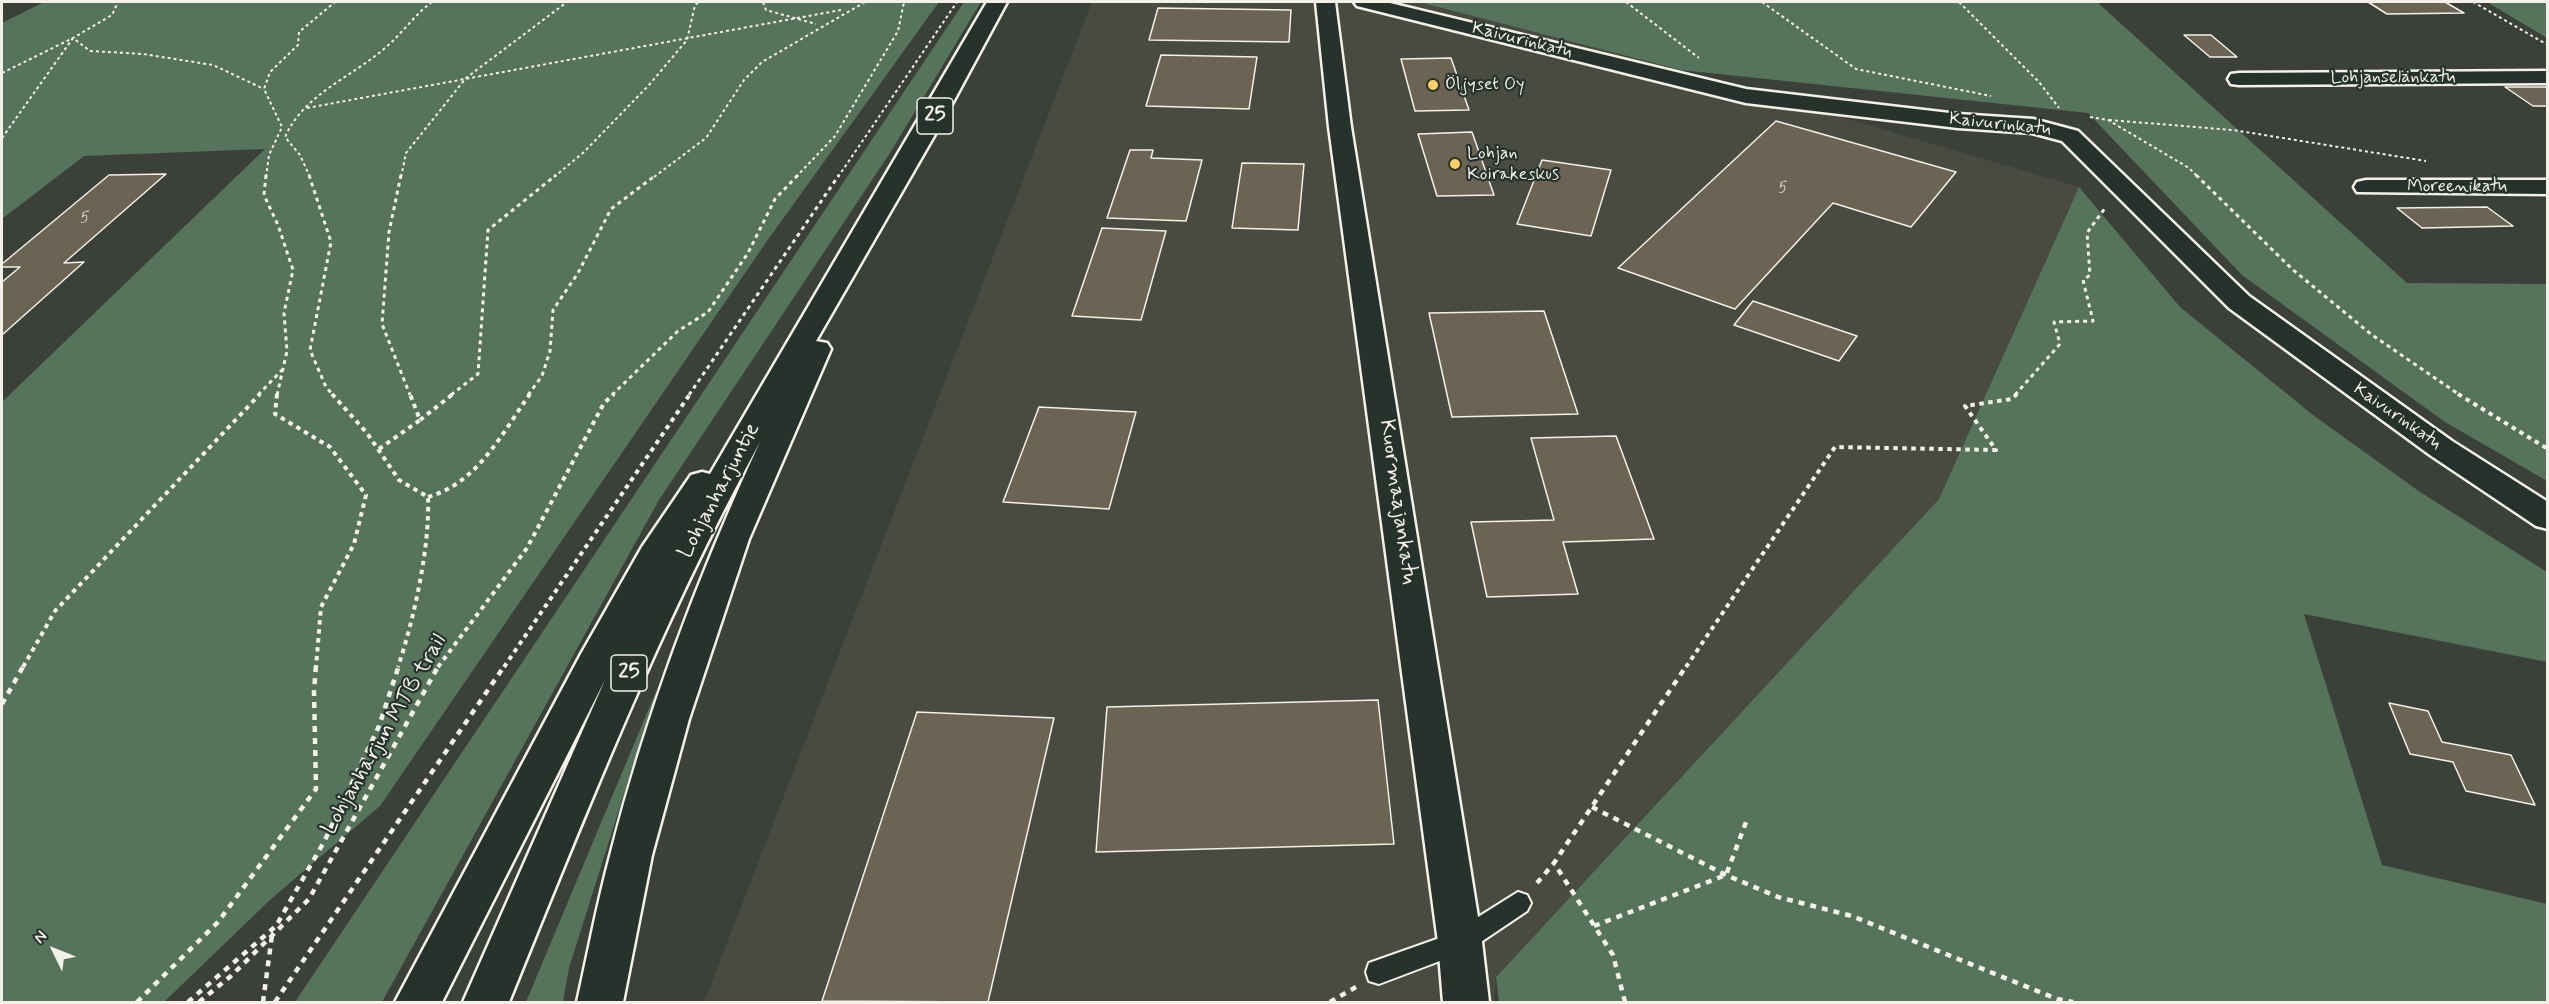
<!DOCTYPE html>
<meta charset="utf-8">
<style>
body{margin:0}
#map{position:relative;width:2549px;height:1004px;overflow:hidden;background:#3b4139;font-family:Mynerve,sans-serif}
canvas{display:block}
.frame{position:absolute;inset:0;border:3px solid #f4f1e8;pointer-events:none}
.north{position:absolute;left:24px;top:920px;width:60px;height:60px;-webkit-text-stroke:4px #26332d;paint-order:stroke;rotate:313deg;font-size:16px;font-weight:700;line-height:24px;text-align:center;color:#f4f1e8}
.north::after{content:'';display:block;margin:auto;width:21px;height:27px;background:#f4f1e8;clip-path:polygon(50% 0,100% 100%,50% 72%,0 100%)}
</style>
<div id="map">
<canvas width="2549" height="1004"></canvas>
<div class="frame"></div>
<div class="north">N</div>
</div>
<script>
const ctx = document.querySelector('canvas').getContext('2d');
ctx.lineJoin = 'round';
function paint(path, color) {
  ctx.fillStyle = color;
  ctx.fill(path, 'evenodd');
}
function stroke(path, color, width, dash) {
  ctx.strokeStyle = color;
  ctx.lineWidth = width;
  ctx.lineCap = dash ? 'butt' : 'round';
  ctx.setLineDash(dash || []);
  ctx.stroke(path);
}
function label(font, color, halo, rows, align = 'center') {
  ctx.font = font + ' Mynerve,sans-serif';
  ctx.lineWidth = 4.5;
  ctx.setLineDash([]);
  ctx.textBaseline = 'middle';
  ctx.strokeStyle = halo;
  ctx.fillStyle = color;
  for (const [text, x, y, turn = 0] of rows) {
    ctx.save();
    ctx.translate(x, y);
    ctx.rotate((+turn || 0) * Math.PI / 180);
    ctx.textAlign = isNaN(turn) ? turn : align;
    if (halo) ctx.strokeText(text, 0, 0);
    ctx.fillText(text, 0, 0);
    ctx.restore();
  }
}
paint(new Path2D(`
 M 1092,2 L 1419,2 L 1681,70 L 2079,187 L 1939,499 L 1496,976 L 1494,1002 L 704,1002 Z`), '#494b41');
paint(new Path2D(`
 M 44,2 L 939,2 L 767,241 L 380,806 L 271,899 L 164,1002 L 2,1002 L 2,402 L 265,149 L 84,156 L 2,219 L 2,23 Z
 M 964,2 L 981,2 L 890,153 L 659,500 L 382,1002 L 295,1002 Z
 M 1419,2 L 2097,2 L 2407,283 L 2547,284 L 2547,481 L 2445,422 L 2242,275 L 2088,113 L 1681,70 Z
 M 2487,2 L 2547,2 L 2547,38 Z
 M 2079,187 L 2180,307 L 2313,415 L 2420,492 L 2547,572 L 2547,662 L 2304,614 L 2382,865 L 2547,904 L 2547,1002 L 1499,1002 L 1496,977 L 1939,499 Z
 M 657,689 L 569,968 L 563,1002 L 526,1002 Z`), '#56735b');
const building = new Path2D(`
 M 2368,2 L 2445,2 L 2464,13 L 2387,14 Z
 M 1158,8 L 1291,10 L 1289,42 L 1149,40 Z
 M 2184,35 L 2211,35 L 2237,57 L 2210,57 Z
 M 1161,55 L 1257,57 L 1249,109 L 1146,106 Z
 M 1451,58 L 1469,110 L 1415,111 L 1401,59 Z
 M 2505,87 L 2548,87 L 2548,106 L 2533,106 Z
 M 1776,121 L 1956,172 L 1911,227 L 1833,203 L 1735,309 L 1618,268 Z
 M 1472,132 L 1494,195 L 1437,196 L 1418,134 Z
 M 1130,150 L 1153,150 L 1151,158 L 1202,160 L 1186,221 L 1107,218 Z
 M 1542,160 L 1611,170 L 1591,236 L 1517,224 Z
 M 1242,163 L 1304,164 L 1298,230 L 1232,228 Z
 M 166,174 L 64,263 L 84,262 L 2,335 L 2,282 L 20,267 L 2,267 L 2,264 L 109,175 Z
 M 2487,207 L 2513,226 L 2422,228 L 2397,208 Z
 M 1102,228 L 1166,231 L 1141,320 L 1072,316 Z
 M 1753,301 L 1857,336 L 1839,361 L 1734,325 Z
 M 1544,311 L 1578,414 L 1452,417 L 1429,313 Z
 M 1039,407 L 1136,412 L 1109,509 L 1003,502 Z
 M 1616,436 L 1654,539 L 1563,542 L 1578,594 L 1487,597 L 1471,522 L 1554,520 L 1531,438 Z
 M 1378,700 L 1394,844 L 1096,852 L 1107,707 Z
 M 2389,703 L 2428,711 L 2442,742 L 2511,755 L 2535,805 L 2466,791 L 2453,762 L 2410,754 Z
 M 917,712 L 1054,718 L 988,1002 L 822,1001 Z`);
paint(building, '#6b6354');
stroke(building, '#f4f1e8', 1.5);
const lane = new Path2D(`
 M 1518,892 L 1527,895 L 1531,903 L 1527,911 L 1469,950 L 1379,984 L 1369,981 L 1366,972 L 1369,963 L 1451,934 Z`);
const street = new Path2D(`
 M 1316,2 L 1335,2 L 1351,127 L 1482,942 L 1489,1002 L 1443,1002 L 1438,942 L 1329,127 Z
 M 1354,2 L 1386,2 L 1746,89 L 1958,114 L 2033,119 L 2078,131 L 2249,296 L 2452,441 L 2548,502 L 2548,529 L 2536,526 L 2430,455 L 2229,308 L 2062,141 L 2032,133 L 1958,128 L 1746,103 L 1357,6 Z
 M 2548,71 L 2548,83 L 2239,85 L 2231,84 L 2228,79 L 2231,74 L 2239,73 Z
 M 2366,180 L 2548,180 L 2548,194 L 2357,192 L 2354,187 L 2357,182 Z`);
const highway = new Path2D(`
 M 987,2 L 1007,2 L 945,117 L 816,341 L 827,343 L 831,349 L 749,539 L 689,719 L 652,855 L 623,1002 L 577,1002 C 588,953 597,904 610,856 C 646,714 699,574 760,442 C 661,622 586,813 509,1002 L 463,1002 L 605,680 L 442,1002 L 395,1002 L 581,654 L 642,547 L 691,475 L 702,472 L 710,474 Z`);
stroke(lane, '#f4f1e8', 4);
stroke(street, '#f4f1e8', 5);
stroke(highway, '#f4f1e8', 5);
stroke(new Path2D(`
 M 763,2 L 766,10 L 816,24
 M 1626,2 L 1699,58
 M 1762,2 L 1856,69 L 1991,96
 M 1959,2 L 2039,82 L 2059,108
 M 2473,2 L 2548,45
 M 2,73 L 73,38 L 112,15 L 118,2
 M 307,108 L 841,10
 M 2090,117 L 2108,120 L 2189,168 L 2198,177
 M 2109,120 L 2233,130 L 2426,161
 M 2,138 L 73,38 L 90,51 L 143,54 L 213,65 L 264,89
 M 266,177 L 269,155 L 282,127 L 264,89 L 270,72 L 298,45 L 299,32 L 335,2
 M 310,177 L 300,155 L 285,137 C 304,94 352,77 385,48 C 402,34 414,15 432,2
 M 401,177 L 406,153 L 466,78 L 567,2
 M 554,177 L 584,152 L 649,85 L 687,40 L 695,5 L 699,2
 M 654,177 L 706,138 L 744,80 L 762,62 L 865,2
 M 796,177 L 835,136 L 898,31 L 904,2
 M 838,177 L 957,2`), '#f4f1e8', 2, [3, 3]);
stroke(new Path2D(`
 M 266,175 L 264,195 L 278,225 L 293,270 L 284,313 L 287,351 L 277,395
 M 309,175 L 331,242 L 310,350 L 326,387 L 333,395
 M 401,175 L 389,232 L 382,324 L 410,395
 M 2196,175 L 2292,269 L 2372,335 L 2460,395
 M 258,395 L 282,370
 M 451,395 L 478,374 L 488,230 L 556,175
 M 528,395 L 542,376 L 550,351 L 553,310 L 578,273 L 611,209 L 656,175
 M 612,395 L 678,331 L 708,312 L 748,253 L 775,199 L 798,175
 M 689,395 L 839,175
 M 2015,395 L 2060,344 L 2054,322 L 2093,321 L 2083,280 L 2090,275 L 2087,233 L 2105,208`), '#f4f1e8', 3, [4, 4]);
stroke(new Path2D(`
 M 277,394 L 275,414 L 330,447 L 366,495 L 354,544 L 321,607 L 316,667
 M 332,394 L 367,433 L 399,480 L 428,497 C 430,547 414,619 398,667
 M 2458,394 L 2548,449
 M 420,420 L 453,394
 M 379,449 L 420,420 L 410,394
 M 428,497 C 478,483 502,433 530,394
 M 23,667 L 55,611 L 260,394
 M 438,667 L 527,548 L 604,403 L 614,394
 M 504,667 L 690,394
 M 1686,667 L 1835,447 L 1996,450 L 1965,406 L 2012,399 L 2017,394`), '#f4f1e8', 4, [4.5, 4.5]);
stroke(new Path2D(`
 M 2,704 L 24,665
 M 1592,807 L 1726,875 L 1778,897 L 1852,916 L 2057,999 L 2073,1002
 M 1537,883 L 1554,863
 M 1594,926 L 1726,875 L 1748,817
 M 137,1002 L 218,922 L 316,789 L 314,691 L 316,665
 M 188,1002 L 276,926 L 325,840 L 379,726 L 399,665
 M 199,1002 L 231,976 L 309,899 L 439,665
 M 263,1002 L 272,935
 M 275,1002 L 505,665
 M 1330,1002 L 1356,987
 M 1625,1002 L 1613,955 L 1554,863 L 1687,665`), '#f4f1e8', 4.5, [6, 6]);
paint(lane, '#26332d');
paint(street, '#26332d');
paint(highway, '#26332d');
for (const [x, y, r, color] of [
 [1433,85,6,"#ffd166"],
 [1455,164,6,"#ffd166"]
]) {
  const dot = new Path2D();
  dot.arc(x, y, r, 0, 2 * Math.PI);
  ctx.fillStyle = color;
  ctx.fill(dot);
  stroke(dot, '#26332d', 2);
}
label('16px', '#d2cec3', null, [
 ["5",1783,189],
 ["5",85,219]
]);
label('18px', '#f4f1e8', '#26332d', [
 ["Kaivurinkatu",1522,41,14],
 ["Lohjanselänkatu",2393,78],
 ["Kaivurinkatu",2000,125,6],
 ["Moreenikatu",2457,187],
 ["Kaivurinkatu",2397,417,35]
]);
label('18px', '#f4f1e8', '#26332d', [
 ["Öljyset Oy",1445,85],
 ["Lohjan",1467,154],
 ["Koirakeskus",1467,175]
], 'left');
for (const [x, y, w] of [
 [935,116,36],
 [629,673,36]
]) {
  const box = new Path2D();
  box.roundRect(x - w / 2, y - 18, w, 36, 4.5);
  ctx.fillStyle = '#26332d';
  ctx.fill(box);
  stroke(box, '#f4f1e8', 1.5);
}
label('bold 21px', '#f4f1e8', null, [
 ["25",935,116],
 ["25",629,673]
]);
label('22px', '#f4f1e8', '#26332d', [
 ["Lohjanharjuntie",720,491,-62],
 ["Kuormaajankatu",1397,502,82],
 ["Lohjanharjun MTB trail",385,735,-60]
]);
</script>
